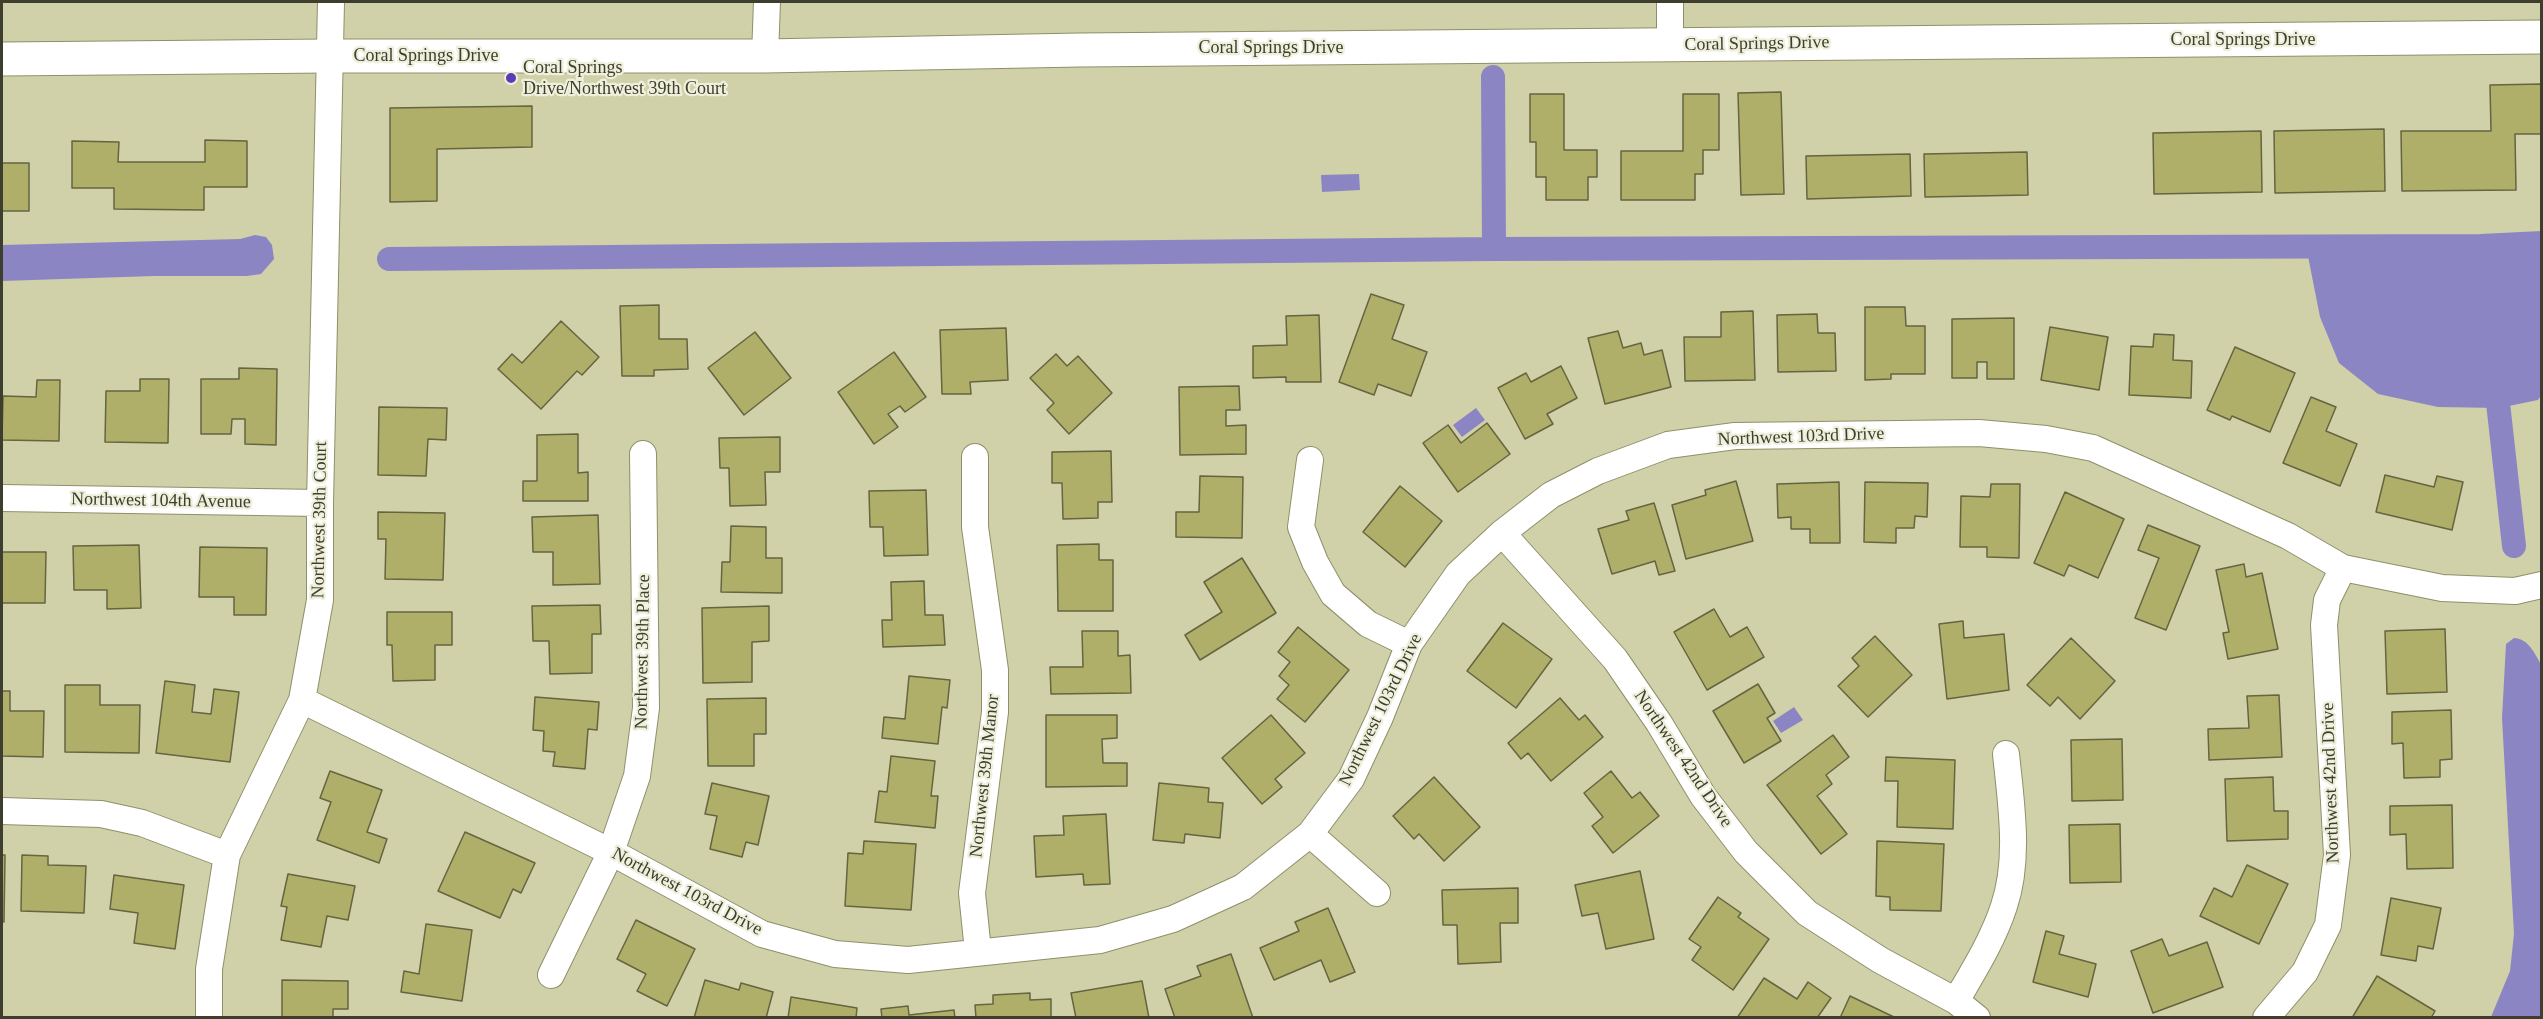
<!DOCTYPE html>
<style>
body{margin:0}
#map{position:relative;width:2543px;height:1019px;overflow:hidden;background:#d0d1a9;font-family:"Times New Roman",serif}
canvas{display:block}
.frame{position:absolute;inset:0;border:3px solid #3e3e2e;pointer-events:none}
</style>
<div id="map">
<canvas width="2543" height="1019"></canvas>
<div class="frame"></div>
</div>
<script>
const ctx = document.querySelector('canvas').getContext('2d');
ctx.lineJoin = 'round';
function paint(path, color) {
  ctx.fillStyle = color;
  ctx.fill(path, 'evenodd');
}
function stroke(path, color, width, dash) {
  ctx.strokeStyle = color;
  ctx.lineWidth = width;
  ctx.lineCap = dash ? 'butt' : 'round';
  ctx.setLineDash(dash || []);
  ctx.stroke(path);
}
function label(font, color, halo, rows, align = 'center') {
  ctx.font = font + ' "Times New Roman",serif';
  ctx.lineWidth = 4.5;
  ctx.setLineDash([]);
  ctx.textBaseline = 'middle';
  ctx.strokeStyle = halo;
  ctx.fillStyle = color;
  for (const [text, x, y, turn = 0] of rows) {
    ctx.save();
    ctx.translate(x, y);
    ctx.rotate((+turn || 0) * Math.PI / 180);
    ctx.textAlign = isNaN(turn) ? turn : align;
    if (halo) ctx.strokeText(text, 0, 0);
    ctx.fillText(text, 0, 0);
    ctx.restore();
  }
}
paint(new Path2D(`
 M 1359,174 L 1360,190 L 1322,192 L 1321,175 Z
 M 255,235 L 266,237 L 272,245 L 274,259 L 261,274 L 247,276 L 154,276 L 2,281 L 2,245 L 240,239 Z
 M 2541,243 L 2542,394 L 2538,400 L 2499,408 L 2438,407 L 2378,394 L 2339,363 L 2320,317 L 2306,246 L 2481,246 Z
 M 1476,408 L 1485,420 L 1462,437 L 1453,425 Z
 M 2514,638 C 2529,639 2534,653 2541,664 L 2541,1017 L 2491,1017 L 2510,971 L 2514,934 L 2502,718 L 2506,644 Z
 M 1794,707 L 1803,720 L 1781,733 L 1773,721 Z`), '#8c85c3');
stroke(new Path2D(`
 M 1493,77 L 1494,249
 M 389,259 L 1494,249 L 2481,246 L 2542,243
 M 2495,376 L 2514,546`), '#8c85c3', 24);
const building = new Path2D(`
 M 2542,84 L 2542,134 L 2515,134 L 2516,190 L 2402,191 L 2401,131 L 2491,131 L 2490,85 Z
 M 1781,92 L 1784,194 L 1741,195 L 1738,93 Z
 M 1530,94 L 1564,94 L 1564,150 L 1597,150 L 1597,177 L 1588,177 L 1588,200 L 1546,200 L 1546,177 L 1536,177 L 1536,142 L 1530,142 Z
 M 1683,94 L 1719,94 L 1719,150 L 1703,150 L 1703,174 L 1695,174 L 1695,200 L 1621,200 L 1621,151 L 1683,151 Z
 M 532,106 L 532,147 L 437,149 L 437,201 L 390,202 L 390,108 Z
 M 2384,129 L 2385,191 L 2275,193 L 2274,131 Z
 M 2261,131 L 2262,192 L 2154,194 L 2153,133 Z
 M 205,140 L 247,141 L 247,187 L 204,187 L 204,210 L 114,209 L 114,188 L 72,188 L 72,141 L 119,142 L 118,162 L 205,162 Z
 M 2027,152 L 2028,195 L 1925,197 L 1924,154 Z
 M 1910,154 L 1911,196 L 1807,199 L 1806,156 Z
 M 2,163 L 29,163 L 29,211 L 2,211 Z
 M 1371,294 L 1404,305 L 1392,339 L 1427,352 L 1411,396 L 1378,384 L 1374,395 L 1339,382 Z
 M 659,305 L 659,339 L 687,339 L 688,369 L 654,370 L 654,376 L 622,376 L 620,306 Z
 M 1865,307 L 1905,307 L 1906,326 L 1925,326 L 1925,374 L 1891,374 L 1891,379 L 1865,380 Z
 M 1753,311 L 1755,380 L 1685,381 L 1684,337 L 1721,337 L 1721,312 Z
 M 1817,314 L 1818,333 L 1835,333 L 1836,371 L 1778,372 L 1777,315 Z
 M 1319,315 L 1321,382 L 1286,382 L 1286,377 L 1253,378 L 1253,346 L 1287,345 L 1286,316 Z
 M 2014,318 L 2014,379 L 1987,379 L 1987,362 L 1977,362 L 1977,378 L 1952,378 L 1952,319 Z
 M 561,321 L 599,357 L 582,375 L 577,371 L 541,409 L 498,369 L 512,354 L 522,363 Z
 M 2050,327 L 2108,337 L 2099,390 L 2041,380 Z
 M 1006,328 L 1008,380 L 970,382 L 971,394 L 942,394 L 940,330 Z
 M 1618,331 L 1623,348 L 1641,343 L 1644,355 L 1662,350 L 1671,387 L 1605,404 L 1588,338 Z
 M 755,332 L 791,378 L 744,415 L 708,368 Z
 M 2154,334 L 2174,335 L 2173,360 L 2192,361 L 2191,398 L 2129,395 L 2131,346 L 2153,347 Z
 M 2235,347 L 2295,373 L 2270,432 L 2232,416 L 2230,420 L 2207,410 Z
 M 894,352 L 926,397 L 905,412 L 900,406 L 888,414 L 898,427 L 874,444 L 838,392 Z
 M 1056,354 L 1067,366 L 1078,356 L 1112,393 L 1069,434 L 1047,410 L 1054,403 L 1030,378 Z
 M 1561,366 L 1577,398 L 1547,414 L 1553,424 L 1525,439 L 1498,388 L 1526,373 L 1531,382 Z
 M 239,368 L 277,369 L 276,445 L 245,444 L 245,419 L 232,419 L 231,434 L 201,434 L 201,379 L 239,379 Z
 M 140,379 L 169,379 L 168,443 L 105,442 L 106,391 L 140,391 Z
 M 37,380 L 60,380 L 59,441 L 2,440 L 3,396 L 36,397 Z
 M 1239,386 L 1240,410 L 1226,410 L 1226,426 L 1246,425 L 1246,454 L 1180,455 L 1179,387 Z
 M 2311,397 L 2336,407 L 2326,431 L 2357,444 L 2340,486 L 2283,463 Z
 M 379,407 L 447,408 L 446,440 L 428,439 L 426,476 L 378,475 Z
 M 1487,423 L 1510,454 L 1458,492 L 1423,443 L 1448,425 L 1461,443 Z
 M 578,434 L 578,473 L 588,472 L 588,501 L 523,501 L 523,481 L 537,481 L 537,435 Z
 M 780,437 L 780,472 L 765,472 L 766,505 L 730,506 L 729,468 L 720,468 L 719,438 Z
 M 1111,451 L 1112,502 L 1098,502 L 1098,518 L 1063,519 L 1062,483 L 1052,483 L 1052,452 Z
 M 2385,475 L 2434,487 L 2437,476 L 2463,482 L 2452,530 L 2376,512 Z
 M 1200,476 L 1243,477 L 1242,538 L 1176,537 L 1176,512 L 1199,512 Z
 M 1736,481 L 1753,541 L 1686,559 L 1672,505 L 1706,495 L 1705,490 Z
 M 1839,482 L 1840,543 L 1810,543 L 1810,529 L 1791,529 L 1791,517 L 1778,518 L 1777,484 Z
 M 1865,482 L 1928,483 L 1927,517 L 1915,516 L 1914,528 L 1896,528 L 1896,543 L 1864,542 Z
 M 1991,484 L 2020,484 L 2019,558 L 1987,557 L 1987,547 L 1960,547 L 1961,496 L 1990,497 Z
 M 1400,486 L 1442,521 L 1405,567 L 1363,532 Z
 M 926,490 L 928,555 L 884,556 L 883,527 L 870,527 L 869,491 Z
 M 2065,492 L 2124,519 L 2098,578 L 2069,565 L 2064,576 L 2034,563 Z
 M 1654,503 L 1675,571 L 1659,575 L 1655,561 L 1612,574 L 1598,529 L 1629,520 L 1626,511 Z
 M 378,512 L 445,513 L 443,580 L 385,579 L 386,539 L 378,539 Z
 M 598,515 L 600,584 L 553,585 L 553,552 L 533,552 L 532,517 Z
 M 2148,525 L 2200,546 L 2166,630 L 2135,618 L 2159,558 L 2138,550 Z
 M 731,526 L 766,527 L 766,558 L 782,558 L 782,593 L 721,592 L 722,562 L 730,562 Z
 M 1099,544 L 1099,560 L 1113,560 L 1113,611 L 1058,611 L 1057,545 Z
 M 139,545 L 141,608 L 107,609 L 107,590 L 74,590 L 73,546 Z
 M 200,547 L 267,548 L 266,615 L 234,615 L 234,597 L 199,597 Z
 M 2,552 L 46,552 L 45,603 L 2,603 Z
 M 1242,558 L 1276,613 L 1200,660 L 1185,635 L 1222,612 L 1204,582 Z
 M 2244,564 L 2246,577 L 2262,573 L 2278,649 L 2228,659 L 2223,633 L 2229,632 L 2216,570 Z
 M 924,581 L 925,615 L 943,615 L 945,645 L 883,647 L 882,620 L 892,620 L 891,582 Z
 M 600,605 L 601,634 L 592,634 L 592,673 L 550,674 L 549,641 L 533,641 L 532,606 Z
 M 769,606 L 769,641 L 752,642 L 752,682 L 703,683 L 702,608 Z
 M 1714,609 L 1730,637 L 1747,627 L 1764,657 L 1707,690 L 1674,632 Z
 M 387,612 L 452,612 L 452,645 L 435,645 L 435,680 L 393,681 L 392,645 L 387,645 Z
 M 1963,621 L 1964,638 L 2004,634 L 2009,690 L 1947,699 L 1939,624 Z
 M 1503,623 L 1552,659 L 1516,708 L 1467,671 Z
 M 1298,627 L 1349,670 L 1305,722 L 1277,699 L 1289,685 L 1279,676 L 1290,662 L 1278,652 Z
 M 2445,629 L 2447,692 L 2387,694 L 2385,631 Z
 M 1082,631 L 1118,631 L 1118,656 L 1130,655 L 1131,693 L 1051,694 L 1050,667 L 1083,667 Z
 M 1875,636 L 1912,675 L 1868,717 L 1838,686 L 1859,666 L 1852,658 Z
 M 2071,638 L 2115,681 L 2080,719 L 2058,697 L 2050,706 L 2027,685 Z
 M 909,676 L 950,680 L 947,708 L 942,707 L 938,744 L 882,738 L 884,717 L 905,719 Z
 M 165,681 L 195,685 L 192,712 L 211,714 L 214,689 L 239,692 L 230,762 L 156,753 Z
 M 1758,684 L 1775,713 L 1767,718 L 1781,741 L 1744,763 L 1713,711 Z
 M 65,685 L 100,685 L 100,705 L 140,705 L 139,753 L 65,752 Z
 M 2,691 L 10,691 L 10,711 L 44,711 L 43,757 L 2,756 Z
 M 2279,695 L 2282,757 L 2209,760 L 2208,729 L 2249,728 L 2247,696 Z
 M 535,697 L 599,702 L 597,730 L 588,729 L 585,769 L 553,766 L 555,752 L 543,751 L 544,731 L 533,730 Z
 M 766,698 L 766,734 L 754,734 L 754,766 L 708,766 L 707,699 Z
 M 1560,698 L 1579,720 L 1585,715 L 1603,737 L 1551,781 L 1528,753 L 1521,759 L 1508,743 Z
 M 2451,710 L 2452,759 L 2440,760 L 2440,777 L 2404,778 L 2403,743 L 2392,744 L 2392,712 Z
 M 1046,715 L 1117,715 L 1117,738 L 1102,739 L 1103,763 L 1127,763 L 1127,786 L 1046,787 Z
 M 1271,715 L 1305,753 L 1275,779 L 1282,787 L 1262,804 L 1222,758 Z
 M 1833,735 L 1849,757 L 1826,775 L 1832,784 L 1817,796 L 1847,834 L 1821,854 L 1767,785 Z
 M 2122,739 L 2123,800 L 2072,801 L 2071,740 Z
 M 891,756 L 935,761 L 931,796 L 938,796 L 935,828 L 875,822 L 879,791 L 887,792 Z
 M 1886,757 L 1955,760 L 1953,829 L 1897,827 L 1898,781 L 1885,781 Z
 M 330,771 L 382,790 L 367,832 L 387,839 L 379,863 L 317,840 L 331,802 L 320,798 Z
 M 1611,771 L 1632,798 L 1640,792 L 1659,816 L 1613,853 L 1592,826 L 1603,817 L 1584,793 Z
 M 1434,777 L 1480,827 L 1444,861 L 1419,834 L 1414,839 L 1393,816 Z
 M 2273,777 L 2274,811 L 2288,811 L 2288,839 L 2227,841 L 2225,779 Z
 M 712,783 L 769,796 L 758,845 L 746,842 L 742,857 L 710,849 L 717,816 L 705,814 Z
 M 1159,783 L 1209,788 L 1208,802 L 1223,803 L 1220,838 L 1185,834 L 1184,843 L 1153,840 Z
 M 2452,805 L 2453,868 L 2407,869 L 2406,834 L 2390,835 L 2390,806 Z
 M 1106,814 L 1110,884 L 1084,885 L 1083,874 L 1036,877 L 1034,836 L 1064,835 L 1063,816 Z
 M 2120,824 L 2121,882 L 2070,883 L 2069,825 Z
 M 465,832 L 535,863 L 521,893 L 513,889 L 500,918 L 438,891 Z
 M 864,841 L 916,844 L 911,910 L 845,906 L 848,853 L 863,854 Z
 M 1877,841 L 1944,844 L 1941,911 L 1890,910 L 1890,897 L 1876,896 Z
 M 2,855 L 5,855 L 4,922 L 2,922 Z
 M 22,855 L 48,856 L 48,865 L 86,866 L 84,913 L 21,911 Z
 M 2247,865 L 2288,884 L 2259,944 L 2200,916 L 2214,888 L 2232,897 Z
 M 1640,871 L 1654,939 L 1606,949 L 1598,913 L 1582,916 L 1575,885 Z
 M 288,874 L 355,886 L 348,920 L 327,916 L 321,947 L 281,940 L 287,907 L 281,906 Z
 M 114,875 L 184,885 L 175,949 L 134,943 L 138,913 L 110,909 Z
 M 1518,888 L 1518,923 L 1500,923 L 1501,962 L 1458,964 L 1457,925 L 1443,925 L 1442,890 Z
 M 1718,897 L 1741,913 L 1738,917 L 1769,939 L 1733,990 L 1692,960 L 1701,947 L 1689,939 Z
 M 2391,898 L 2441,908 L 2433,949 L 2418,946 L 2416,961 L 2381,955 Z
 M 1328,908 L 1355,972 L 1330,982 L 1321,960 L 1274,980 L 1260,948 L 1299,931 L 1295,922 Z
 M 636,920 L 695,949 L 667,1006 L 637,991 L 646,974 L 617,959 Z
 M 426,924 L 472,930 L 462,1001 L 401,992 L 404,971 L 419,974 Z
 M 2046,931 L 2064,936 L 2059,954 L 2096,964 L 2088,997 L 2033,982 Z
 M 2162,939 L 2169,956 L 2207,942 L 2223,987 L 2153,1013 L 2131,951 Z
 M 1231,954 L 1253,1018 L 1175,1018 L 1165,989 L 1201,976 L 1197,966 Z
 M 2377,976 L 2435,1011 L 2431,1018 L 2352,1018 Z
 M 1764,978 L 1797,999 L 1808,982 L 1831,998 L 1817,1018 L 1737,1018 Z
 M 282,980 L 348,981 L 348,1009 L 333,1009 L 333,1018 L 282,1018 Z
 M 705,980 L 739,990 L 741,983 L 773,992 L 766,1018 L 694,1018 Z
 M 1142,981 L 1149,1018 L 1076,1018 L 1071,993 Z
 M 1030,993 L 1030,1000 L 1051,999 L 1051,1018 L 976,1018 L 975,1005 L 993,1004 L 993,995 Z
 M 1850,996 L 1896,1018 L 1840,1018 Z
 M 791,997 L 857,1008 L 856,1018 L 788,1018 Z
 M 908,1006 L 909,1015 L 954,1010 L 955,1018 L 882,1018 L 881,1009 Z`);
paint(building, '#afaf69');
stroke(building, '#646541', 1.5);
const minor = new Path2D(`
 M 1670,45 L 1670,2
 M 765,56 L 767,2
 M 975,457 L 975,527 L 995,670 L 995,712 L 972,893 L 978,951
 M 1310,460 L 1301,527 L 1315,562 L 1333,594 L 1368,624 L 1409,644
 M 2,498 L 320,503
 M 1502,533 L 1615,659 L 1659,723 L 1703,796 L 1746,852 L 1807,913 L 1880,960 L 1956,1001 L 1977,1018
 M 302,700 L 611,852 L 762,934 L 835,954 L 908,960 L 1100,940 L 1173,919 L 1243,887 L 1310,834 L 1351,779 L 1380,717 L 1409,644 L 1458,574 L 1502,533 L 1551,495 L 1598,471 L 1668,445 L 1735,436 L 1979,433 L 2046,439 L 2093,448 L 2288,536 L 2343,568 L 2442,588 L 2515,591 L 2542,585
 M 2,811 L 101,814 L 142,823 L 227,855
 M 1310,834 L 1377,893
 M 551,975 L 611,852 L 637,776 L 646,708 L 643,454
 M 1956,1001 C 1974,970 1993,940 2004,906 C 2020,859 2011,803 2006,754
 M 209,1018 L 209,969 L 227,855 L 302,700 L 320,600 L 320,503 L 331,2
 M 2266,1018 L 2305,972 L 2328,925 L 2337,855 L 2324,625 L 2327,600 L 2343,568`);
const secondary = new Path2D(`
 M 2,59 L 328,56 L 765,56 L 1080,50 L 2542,37`);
stroke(minor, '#8f8f6a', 28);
stroke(secondary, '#8f8f6a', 35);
stroke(minor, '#fff', 26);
stroke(secondary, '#fff', 33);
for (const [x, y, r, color] of [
 [511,78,6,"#5a3cb5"]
]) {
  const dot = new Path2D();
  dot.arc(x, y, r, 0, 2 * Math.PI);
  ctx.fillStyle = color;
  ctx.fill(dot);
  stroke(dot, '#eff0dc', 2);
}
label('18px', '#3e3e2e', '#eff0dc', [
 ["Coral Springs Drive",2243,40],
 ["Coral Springs Drive",1757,44,-1],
 ["Coral Springs Drive",1271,48],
 ["Coral Springs Drive",426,56],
 ["Northwest 103rd Drive",1801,437,-2],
 ["Northwest 104th Avenue",161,501,1],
 ["Northwest 39th Court",320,520,-89],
 ["Northwest 39th Place",643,652,-89],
 ["Northwest 103rd Drive",1381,710,-64],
 ["Northwest 42nd Drive",1683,759,56],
 ["Northwest 39th Manor",985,776,-84],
 ["Northwest 42nd Drive",2331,783,-92],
 ["Northwest 103rd Drive",687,892,28]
]);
label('18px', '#3e3e2e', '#eff0dc', [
 ["Coral Springs",523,68],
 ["Drive/Northwest 39th Court",523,89]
], 'left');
</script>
